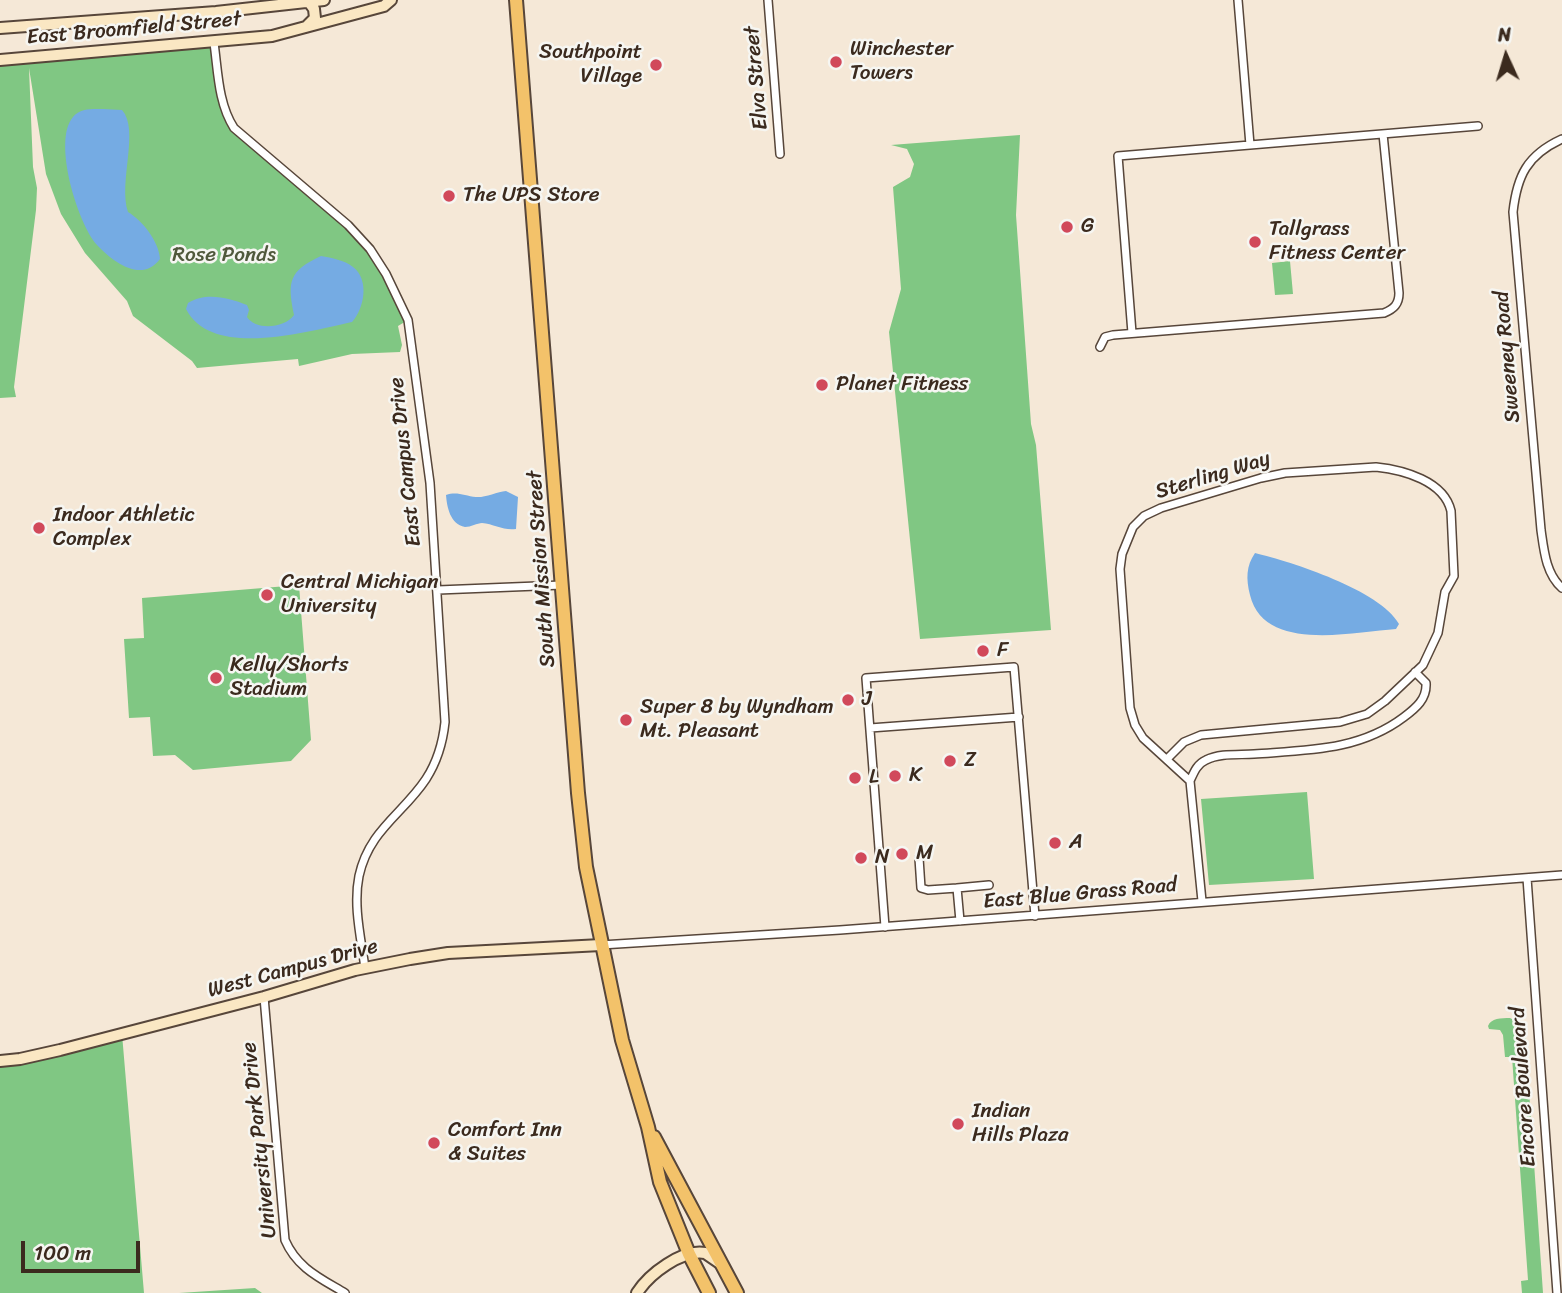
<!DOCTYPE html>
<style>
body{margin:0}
#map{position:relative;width:1562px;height:1293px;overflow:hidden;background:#f5e8d7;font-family:Sriracha,sans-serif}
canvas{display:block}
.north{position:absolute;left:1471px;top:21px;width:70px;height:70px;-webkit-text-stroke:5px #f6f6f2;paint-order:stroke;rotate:356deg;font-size:19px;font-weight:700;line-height:28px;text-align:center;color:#3b2a1e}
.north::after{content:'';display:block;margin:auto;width:24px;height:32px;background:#3b2a1e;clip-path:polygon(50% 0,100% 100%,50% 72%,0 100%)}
.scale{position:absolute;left:21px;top:1241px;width:119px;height:32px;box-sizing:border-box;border:4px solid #3b2a1e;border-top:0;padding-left:9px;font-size:21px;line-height:24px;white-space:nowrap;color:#3b2a1e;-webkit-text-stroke:5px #f6f6f2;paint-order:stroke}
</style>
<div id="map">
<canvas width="1562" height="1293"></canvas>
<div class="north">N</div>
<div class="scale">100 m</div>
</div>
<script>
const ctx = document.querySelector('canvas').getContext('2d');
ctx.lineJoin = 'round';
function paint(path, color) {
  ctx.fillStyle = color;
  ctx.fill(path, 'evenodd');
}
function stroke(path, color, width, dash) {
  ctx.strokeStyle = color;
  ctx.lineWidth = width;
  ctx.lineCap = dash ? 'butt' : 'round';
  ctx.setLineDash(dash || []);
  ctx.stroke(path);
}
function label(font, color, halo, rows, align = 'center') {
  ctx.font = font + ' Sriracha,sans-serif';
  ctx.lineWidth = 5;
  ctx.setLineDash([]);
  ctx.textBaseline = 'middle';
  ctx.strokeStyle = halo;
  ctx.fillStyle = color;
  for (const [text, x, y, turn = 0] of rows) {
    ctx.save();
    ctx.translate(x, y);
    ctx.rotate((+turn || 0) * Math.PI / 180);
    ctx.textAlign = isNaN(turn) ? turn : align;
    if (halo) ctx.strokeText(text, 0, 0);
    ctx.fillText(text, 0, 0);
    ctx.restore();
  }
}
paint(new Path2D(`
 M 214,43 L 228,119 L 335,214 L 370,249 L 408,320 L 398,326 L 402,345 L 400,352 L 352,354 L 299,366 L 298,359 L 197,368 L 192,361 L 133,316 L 127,301 L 85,253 L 61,214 L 46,174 L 29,68 L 33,167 L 37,188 L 36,210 L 14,387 L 16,397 L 0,398 L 0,60 Z
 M 1020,135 L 1016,215 L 1031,424 L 1036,445 L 1051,630 L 920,639 L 889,332 L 901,289 L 893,187 L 910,177 L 914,164 L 907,149 L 891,145 Z
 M 1290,261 L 1293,294 L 1275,295 L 1272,263 Z
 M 299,585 L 311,740 L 291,761 L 193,770 L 175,755 L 153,756 L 150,717 L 129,718 L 124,639 L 144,638 L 142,598 Z
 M 1307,792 L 1314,879 L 1209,885 L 1201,799 Z
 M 1510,1018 L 1522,1024 L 1525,1033 L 1543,1293 L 1522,1293 L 1521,1281 L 1528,1280 L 1512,1057 L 1505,1057 L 1503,1035 L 1500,1030 L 1489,1029 L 1488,1026 C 1491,1018 1501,1018 1510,1018 Z
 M 122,1034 L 144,1293 L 0,1293 L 0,1061 Z
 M 255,1288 L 262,1293 L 179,1293 Z`), '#80c783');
paint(new Path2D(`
 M 103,109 L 122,110 C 140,130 118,182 128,212 C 143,221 159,242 160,259 C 142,283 114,263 97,245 C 78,224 52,141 73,117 C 80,108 92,109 103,109 Z
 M 321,256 C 332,258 344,260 353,267 C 370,280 364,309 352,322 C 309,331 212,360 186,309 L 188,303 C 205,292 228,297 247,305 L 249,310 L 247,317 C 256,331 285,328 294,315 C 287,281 289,271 321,256 Z
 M 506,491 L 518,497 L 516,529 C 504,531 494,524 482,523 C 477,523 471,527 465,527 C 450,524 447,507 446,495 C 457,491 465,496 476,497 C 484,498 497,492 506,491 Z
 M 1255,553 C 1292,562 1380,590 1399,624 L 1396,629 C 1352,632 1264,653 1250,595 C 1246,579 1246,566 1255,553 Z`), '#75abe3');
const street = new Path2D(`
 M 768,0 L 780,154
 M 1238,0 L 1250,145
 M 214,43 C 218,71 218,103 234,128 L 348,225 L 370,249 L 386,274 L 408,320 L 430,483 L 445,722 C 443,741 437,762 426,779 C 403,814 369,830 359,876 C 353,906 361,938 365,968
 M 1562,139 C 1527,155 1517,176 1513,212 L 1541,530 C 1544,551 1546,574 1562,588
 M 1132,333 L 1118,156 L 1478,126
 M 1100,347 L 1105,337 L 1113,335 L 1384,313 C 1394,309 1399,304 1399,293 L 1383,134
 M 438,590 L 562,585
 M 870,728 L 1019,717
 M 1167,759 L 1184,742 L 1201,735 L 1340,722 L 1367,714 L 1385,701 L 1423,665 L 1438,633 L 1445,592 L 1454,576 L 1451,511 C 1444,481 1404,470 1376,467 L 1285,473 L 1261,478 L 1161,508 L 1144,516 L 1133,527 L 1122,554 L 1120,569 L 1130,708 L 1135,725 L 1143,738 L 1190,781 L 1202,901
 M 1190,781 C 1194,772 1197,764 1206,760 C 1220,753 1238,755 1254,754 C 1307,750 1359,751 1404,717 C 1416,708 1427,699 1426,683 L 1415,672
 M 919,858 L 921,888 L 928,890 L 957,888
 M 1527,878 L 1557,1293
 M 960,921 L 957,888 L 989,885
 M 885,927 L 866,678 L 1014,667 L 1035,916
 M 601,945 L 840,930 L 1562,875
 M 264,997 L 285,1240 C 297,1268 320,1278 345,1293`);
const secondary = new Path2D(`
 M 306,27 L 315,18 L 314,9 L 309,2
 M 0,28 L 216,12 L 324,0
 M 0,60 L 272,36 L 384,6 L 391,0
 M 0,1061 L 20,1059 L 60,1050 L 264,997 L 355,970 L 410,959 L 448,953 L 601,945
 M 637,1293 C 649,1274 682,1249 705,1253 L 721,1264`);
const primary = new Path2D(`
 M 516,0 L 578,793 L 586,867 L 622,1040 L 648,1127 L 660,1182 L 689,1254 L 709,1293
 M 654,1137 L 737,1293`);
stroke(street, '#57463a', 10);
stroke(secondary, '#57463a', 14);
stroke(primary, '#57463a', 16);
stroke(street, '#fff', 7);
stroke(secondary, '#fae7c3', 10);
stroke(primary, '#f3c26a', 12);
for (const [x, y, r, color] of [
 [836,62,7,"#d1495b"],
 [656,65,7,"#d1495b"],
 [449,196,7,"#d1495b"],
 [1067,227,7,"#d1495b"],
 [1255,242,7,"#d1495b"],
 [822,385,7,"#d1495b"],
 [39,528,7,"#d1495b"],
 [267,595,7,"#d1495b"],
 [983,651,7,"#d1495b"],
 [216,678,7,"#d1495b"],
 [848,700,7,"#d1495b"],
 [626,720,7,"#d1495b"],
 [950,761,7,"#d1495b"],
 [895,776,7,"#d1495b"],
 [855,778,7,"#d1495b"],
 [1055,843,7,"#d1495b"],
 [902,854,7,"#d1495b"],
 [861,858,7,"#d1495b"],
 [958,1124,7,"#d1495b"],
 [434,1143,7,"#d1495b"]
]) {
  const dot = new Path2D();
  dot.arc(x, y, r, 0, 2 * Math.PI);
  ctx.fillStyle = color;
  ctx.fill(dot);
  stroke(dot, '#f6f6f2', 2.5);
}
label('21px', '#3b2a1e', '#f6f6f2', [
 ["East Broomfield Street",134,29,-5],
 ["Elva Street",757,78,-95],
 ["Sweeney Road",1508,357,-95],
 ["East Campus Drive",406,462,-96],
 ["Sterling Way",1213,476,-17],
 ["South Mission Street",542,569,-94],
 ["East Blue Grass Road",1080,894,-5],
 ["West Campus Drive",293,969,-15],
 ["Encore Boulevard",1524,1087,-94],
 ["University Park Drive",260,1140,-96]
]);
label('21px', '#3b2a1e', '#f6f6f2', [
 ["Winchester",850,50],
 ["Towers",850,74],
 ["Southpoint",642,53,"right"],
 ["Village",642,77,"right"],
 ["The UPS Store",463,196],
 ["G",1081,227],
 ["Tallgrass",1269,230],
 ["Fitness Center",1269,254],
 ["Planet Fitness",836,385],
 ["Indoor Athletic",53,516],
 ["Complex",53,540],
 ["Central Michigan",281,583],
 ["University",281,607],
 ["F",997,651],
 ["Kelly/Shorts",230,666],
 ["Stadium",230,690],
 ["J",862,700],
 ["Super 8 by Wyndham",640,708],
 ["Mt. Pleasant",640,732],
 ["Z",964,761],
 ["K",909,776],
 ["L",869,778],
 ["A",1069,843],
 ["M",916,854],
 ["N",875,858],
 ["Indian",972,1112],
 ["Hills Plaza",972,1136],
 ["Comfort Inn",448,1131],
 ["& Suites",448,1155]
], 'left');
label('21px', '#50593c', '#f6f6f2', [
 ["Rose Ponds",224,256]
]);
</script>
